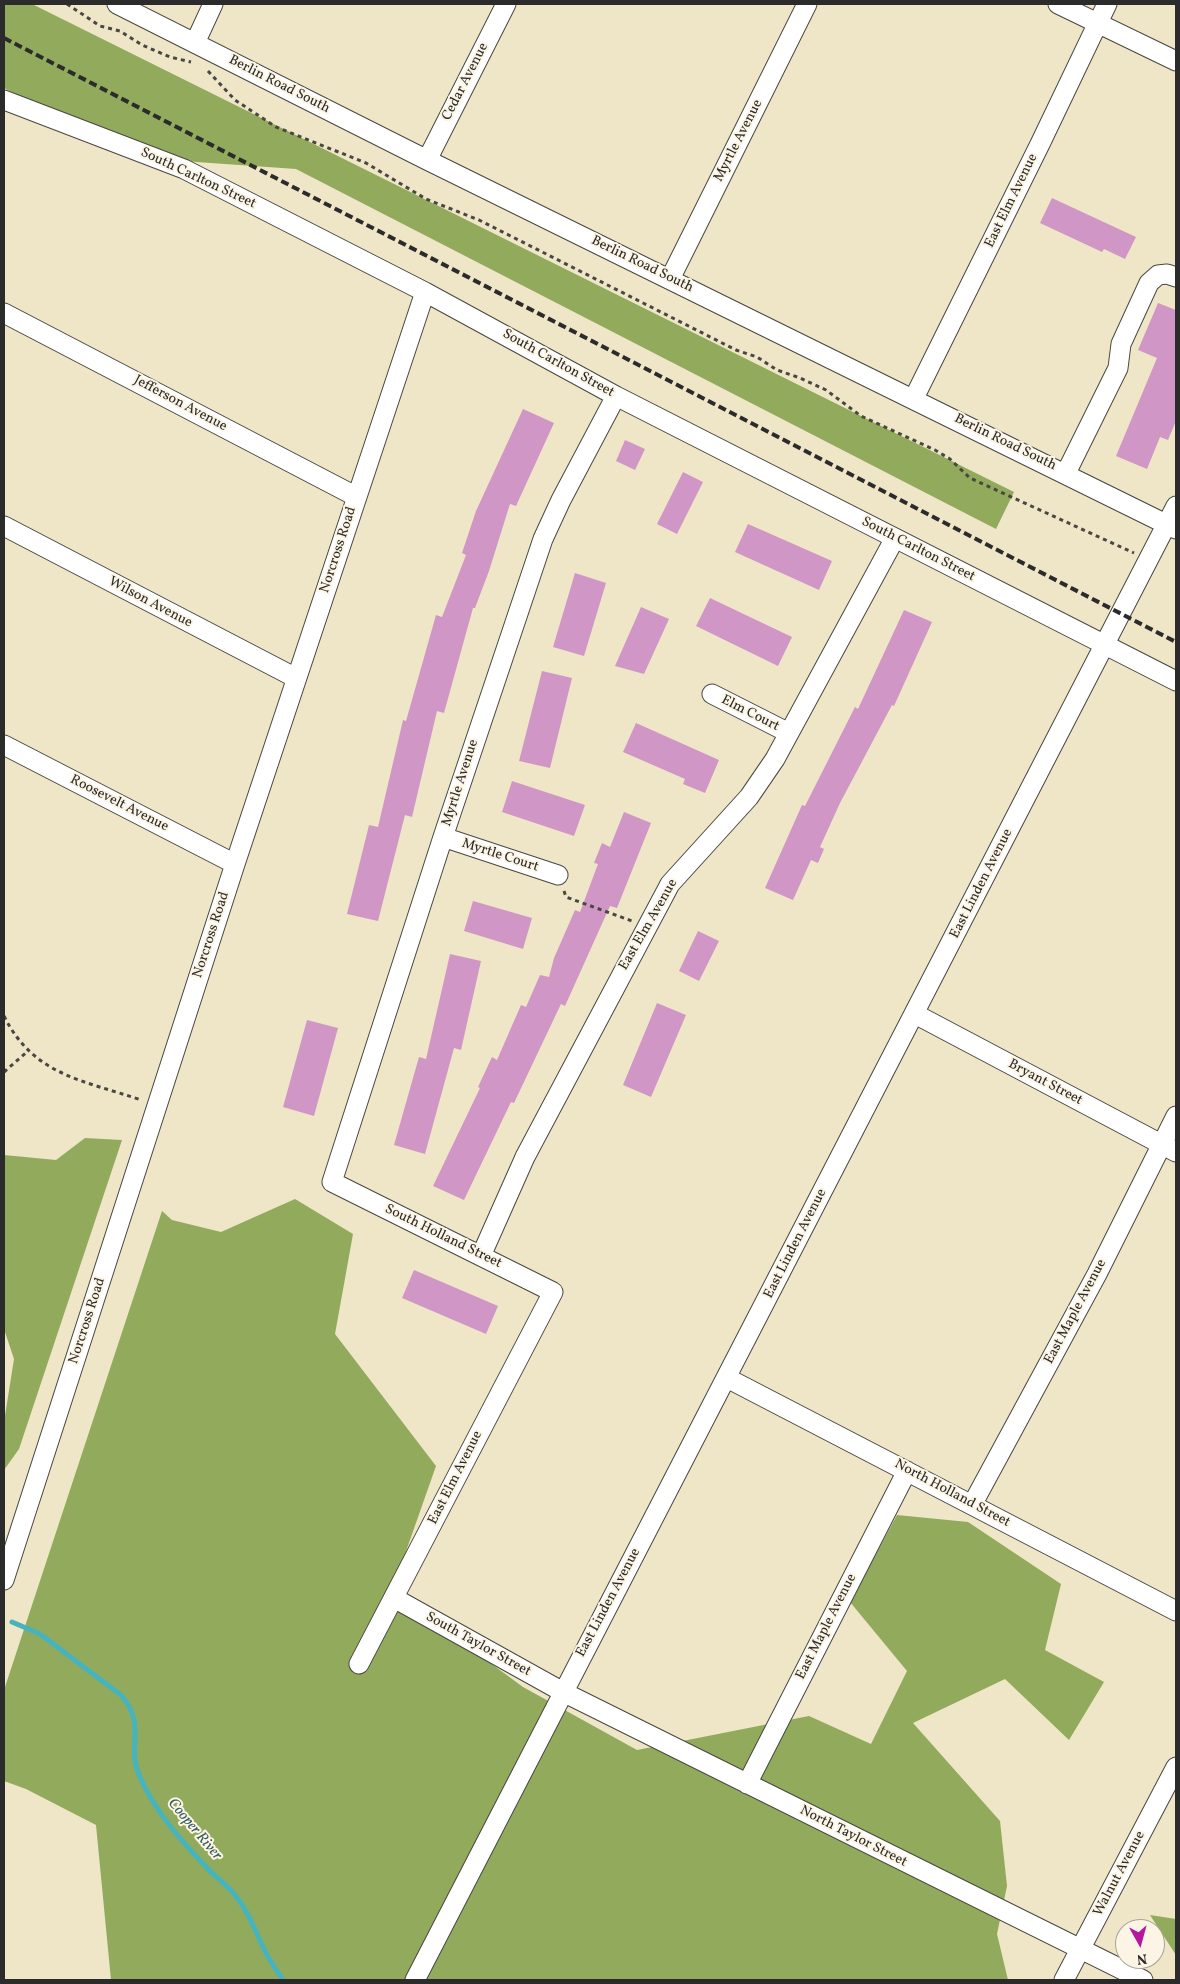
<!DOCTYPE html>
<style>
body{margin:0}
#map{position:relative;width:1180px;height:1984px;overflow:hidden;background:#eee6c7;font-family:Vollkorn,serif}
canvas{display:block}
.frame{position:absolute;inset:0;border:5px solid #2b2b2b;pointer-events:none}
.north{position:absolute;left:1115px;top:1919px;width:50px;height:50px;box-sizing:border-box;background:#fcf5e5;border:1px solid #a8a49b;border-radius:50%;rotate:173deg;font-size:14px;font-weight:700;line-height:20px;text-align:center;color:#2b2b2b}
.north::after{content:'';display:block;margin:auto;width:18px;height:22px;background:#b5179e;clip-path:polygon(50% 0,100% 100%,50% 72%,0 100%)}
</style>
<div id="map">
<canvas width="1180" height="1984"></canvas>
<div class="frame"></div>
<div class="north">N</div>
</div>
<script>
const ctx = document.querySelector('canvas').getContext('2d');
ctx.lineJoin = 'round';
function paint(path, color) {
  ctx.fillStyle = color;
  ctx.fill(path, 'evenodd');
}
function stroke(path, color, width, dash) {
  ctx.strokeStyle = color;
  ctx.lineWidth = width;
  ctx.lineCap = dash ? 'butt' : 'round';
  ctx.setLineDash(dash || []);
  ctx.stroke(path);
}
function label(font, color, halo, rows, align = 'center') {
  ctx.font = font + ' Vollkorn,serif';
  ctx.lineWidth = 4;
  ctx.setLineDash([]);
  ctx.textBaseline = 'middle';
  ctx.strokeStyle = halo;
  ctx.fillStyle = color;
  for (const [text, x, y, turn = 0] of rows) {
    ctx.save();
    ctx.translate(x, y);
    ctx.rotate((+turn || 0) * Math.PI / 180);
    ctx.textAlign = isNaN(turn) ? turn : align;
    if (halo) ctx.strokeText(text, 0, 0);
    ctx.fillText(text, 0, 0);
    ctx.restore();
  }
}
paint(new Path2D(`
 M 4,4 L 32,4 L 1014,492 L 996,529 L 296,169 L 140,158 L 4,88 Z
 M 85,1138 L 122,1140 L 19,1449 L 4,1470 L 4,1422 L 14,1359 L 4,1329 L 4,1155 L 56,1160 Z
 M 295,1199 L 353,1234 L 335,1334 L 436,1466 L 392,1591 L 523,1687 L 637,1750 L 809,1716 L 871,1744 L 907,1671 L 850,1602 L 897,1515 L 968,1522 L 1061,1584 L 1045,1650 L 1104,1682 L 1069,1740 L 1005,1679 L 913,1723 L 1000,1821 L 1007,1886 L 997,1934 L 1008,1980 L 111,1980 L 96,1825 L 26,1789 L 4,1781 L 4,1690 L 162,1211 L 172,1220 L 221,1232 Z
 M 1150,1915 L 1176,1919 L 1176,1955 Z`), '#92aa5c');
stroke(new Path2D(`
 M 12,1622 L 40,1634 L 121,1695 C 148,1727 125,1744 140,1777 C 155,1812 184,1844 210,1871 C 218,1879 228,1886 235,1895 C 249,1912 255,1931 265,1951 C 270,1961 277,1971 283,1980`), '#45b4be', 5);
paint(new Path2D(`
 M 1052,198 L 1136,237 L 1125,259 L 1104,249 L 1102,252 L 1040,223 Z
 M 1158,303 L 1176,310 L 1176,421 L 1168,440 L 1160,437 L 1147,469 L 1116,456 L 1157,358 L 1138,350 Z
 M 523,409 L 554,423 L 516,506 L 510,504 L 489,571 L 475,608 L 473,608 L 444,713 L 437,711 L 412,817 L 405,815 L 378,921 L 347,914 L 369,825 L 378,827 L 403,720 L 406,721 L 436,615 L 442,617 L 466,555 L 462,553 L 476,511 Z
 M 625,440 L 645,449 L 635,470 L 616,461 Z
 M 683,472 L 703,482 L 677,534 L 657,524 Z
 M 748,524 L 832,561 L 819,590 L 735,552 Z
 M 575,573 L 606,583 L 584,656 L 553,647 Z
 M 710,598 L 792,637 L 778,666 L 696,626 Z
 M 641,607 L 669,619 L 644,674 L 615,666 Z
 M 904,610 L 932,622 L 894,706 L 892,705 L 840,803 L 820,847 L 824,849 L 818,863 L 811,860 L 793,900 L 765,888 L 802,805 L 805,806 L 855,707 L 858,709 Z
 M 542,671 L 572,678 L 550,768 L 519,761 Z
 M 636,723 L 719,760 L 705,793 L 683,784 L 685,779 L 623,752 Z
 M 512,781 L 585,805 L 574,836 L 502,812 Z
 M 624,812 L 651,823 L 617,908 L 610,906 L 565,1006 L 561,1004 L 514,1103 L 511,1102 L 464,1200 L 433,1186 L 480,1088 L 478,1087 L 492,1057 L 497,1060 L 521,1005 L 526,1007 L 540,975 L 549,977 L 554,958 L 575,910 L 580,912 L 598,864 L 594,863 L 602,843 L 610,847 Z
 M 473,901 L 532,918 L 523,949 L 464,931 Z
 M 698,931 L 719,941 L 699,981 L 679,971 Z
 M 450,954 L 481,961 L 461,1050 L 454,1048 L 425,1154 L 394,1145 L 419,1057 L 426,1059 Z
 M 657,1003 L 686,1015 L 651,1097 L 623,1085 Z
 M 307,1020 L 338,1028 L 314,1116 L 283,1107 Z
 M 414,1270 L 498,1306 L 486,1334 L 402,1298 Z`), '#d097c6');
const minor = new Path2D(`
 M 117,4 L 427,160 L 1176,529
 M 1058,4 L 1176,61
 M 195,43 L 213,4
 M 4,100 L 184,169 L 425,292 L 616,396 L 1176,681
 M 427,160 L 506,4
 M 670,279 L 807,4
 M 4,313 L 357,497
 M 914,398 L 1040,144 L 1107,4
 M 1066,473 L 1118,368 L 1121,344 L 1149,283 L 1158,275 L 1167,274 L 1176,277
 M 4,526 L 296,678
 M 712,694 L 789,733
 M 4,745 L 235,864
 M 443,837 L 558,875
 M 915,1014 L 1176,1152
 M 481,1256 L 525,1157 L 670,884 L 749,797 L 775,759 L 895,538
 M 727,1378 L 1176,1611
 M 972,1505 L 1097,1274 L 1176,1116
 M 4,1580 L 235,864 L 425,292
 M 394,1598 L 563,1692 L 1143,1980
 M 359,1664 L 553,1292 L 332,1182 L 443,837 L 543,539 L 561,500 L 616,396
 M 747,1784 L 907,1471
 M 415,1980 L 1176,506
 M 1064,1980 L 1176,1767`);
stroke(minor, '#484742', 21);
stroke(new Path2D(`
 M 67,4 L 100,26 L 120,31 L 142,45 L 170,57 L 191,62
 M 208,71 L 235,100 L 276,127 L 366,163 L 426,199 L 479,220 L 736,350 L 757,357 L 777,370 L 800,378 L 826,390 L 861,416 L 935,450 L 950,459 L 970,478 L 983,484 L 1134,553
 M 564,891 L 566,897 L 632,921
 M 4,1016 C 34,1076 83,1080 141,1100
 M 4,1072 L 28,1051`), '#484742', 3, [4, 4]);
stroke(minor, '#fff', 19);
stroke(new Path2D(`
 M 4,38 L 1176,642`), '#2b2b2b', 4, [8, 4]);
label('14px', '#2b2b2b', '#fcf5e5', [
 ["Cedar Avenue",466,82,-63],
 ["Berlin Road South",279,85,27],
 ["Myrtle Avenue",739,141,-63],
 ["South Carlton Street",198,179,25],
 ["East Elm Avenue",1012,201,-64],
 ["Berlin Road South",642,265,26],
 ["South Carlton Street",558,364,29],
 ["Jefferson Avenue",180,404,28],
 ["Berlin Road South",1005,443,26],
 ["Norcross Road",339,550,-72],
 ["South Carlton Street",918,550,27],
 ["Wilson Avenue",150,603,28],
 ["Elm Court",750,714,27],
 ["Myrtle Avenue",461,783,-72],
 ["Roosevelt Avenue",119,804,27],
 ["Myrtle Court",500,856,18],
 ["East Linden Avenue",982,884,-63],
 ["East Elm Avenue",649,925,-60],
 ["Norcross Road",212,935,-72],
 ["Bryant Street",1045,1083,28],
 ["South Holland Street",443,1237,26],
 ["East Linden Avenue",796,1244,-63],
 ["East Maple Avenue",1076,1312,-62],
 ["Norcross Road",88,1321,-72],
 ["East Elm Avenue",456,1478,-63],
 ["North Holland Street",952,1494,28],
 ["East Linden Avenue",609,1603,-62],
 ["East Maple Avenue",827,1627,-63],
 ["South Taylor Street",478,1645,29],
 ["North Taylor Street",853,1837,27],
 ["Walnut Avenue",1120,1874,-62]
]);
label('italic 15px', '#345b5e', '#fcf5e5', [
 ["Cooper River",194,1830,50]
]);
</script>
